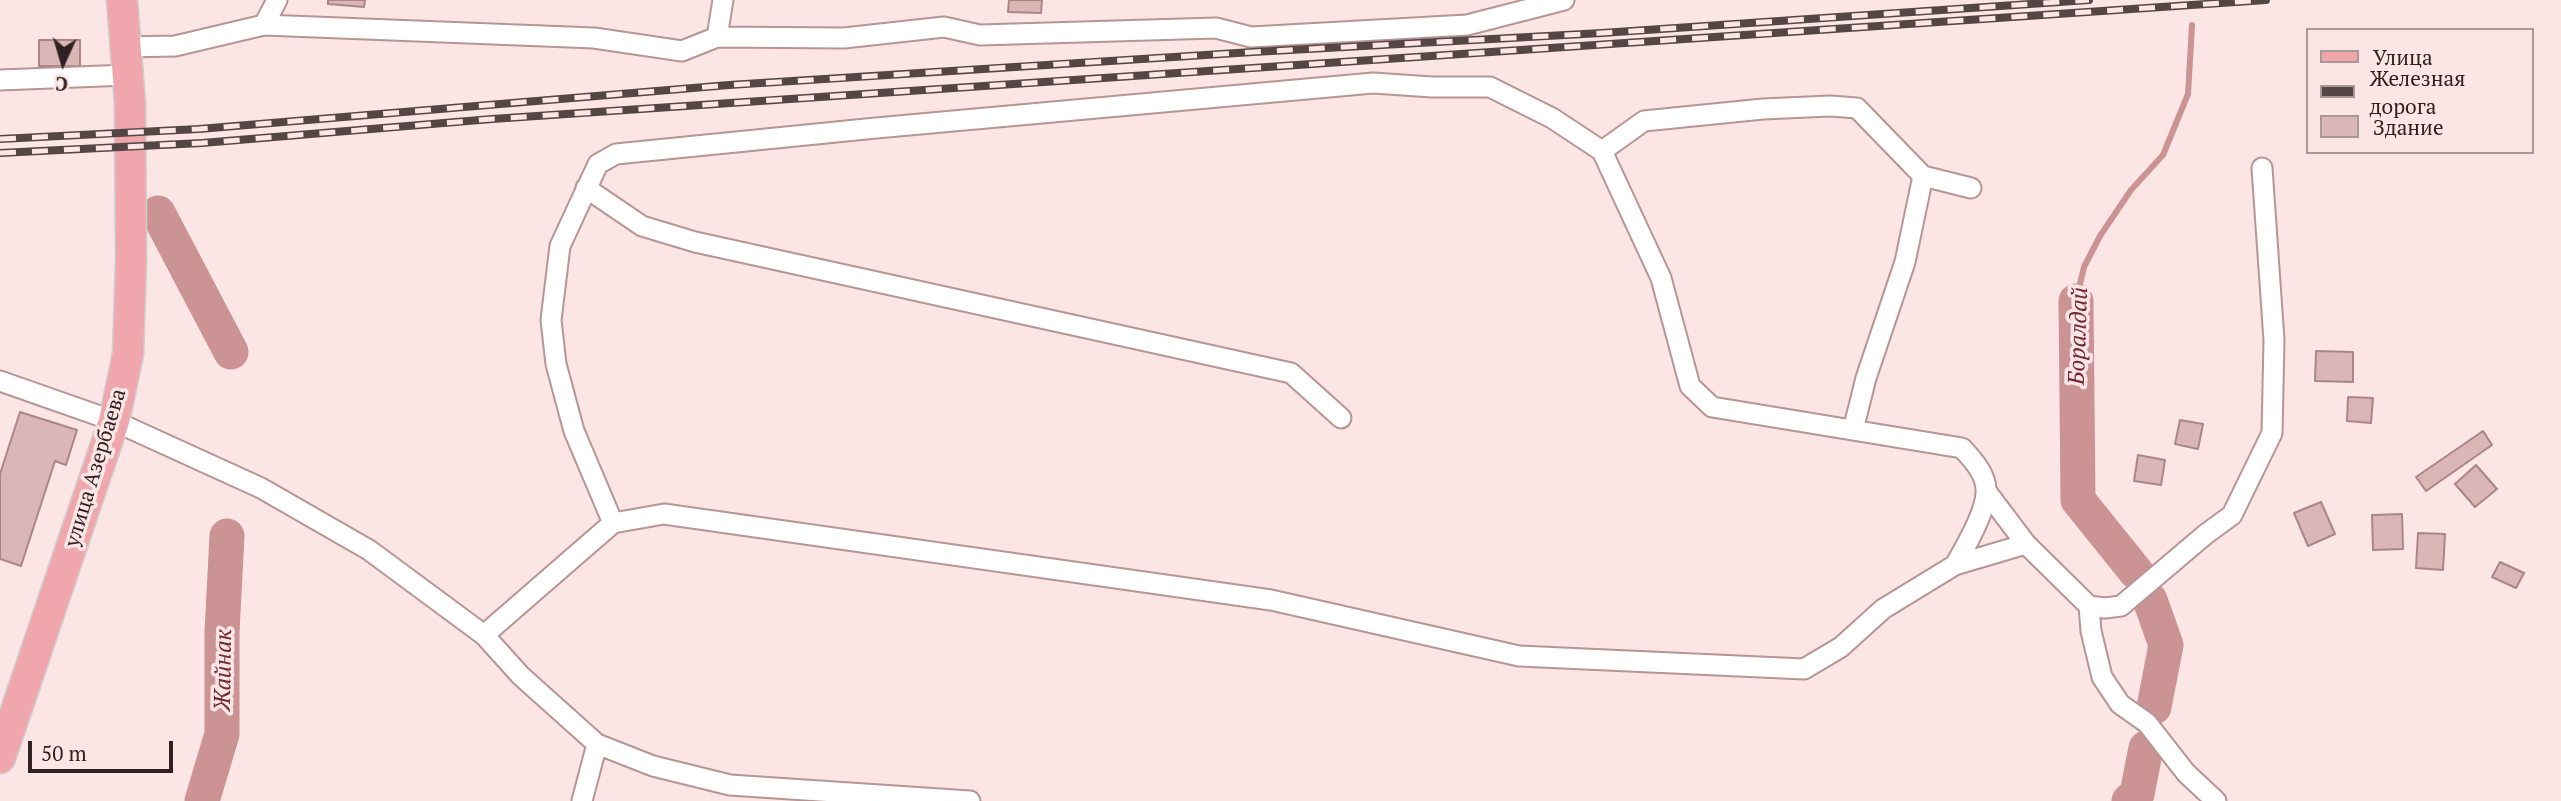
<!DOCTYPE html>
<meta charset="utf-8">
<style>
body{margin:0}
#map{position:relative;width:2561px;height:801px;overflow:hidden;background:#fce5e5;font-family:"PT Serif",serif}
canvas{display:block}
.legend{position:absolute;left:2306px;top:28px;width:228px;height:126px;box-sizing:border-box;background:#fce5e5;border:2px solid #aa9797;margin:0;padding:9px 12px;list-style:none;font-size:21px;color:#2f2121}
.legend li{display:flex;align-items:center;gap:14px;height:35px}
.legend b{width:35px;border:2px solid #aa9797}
.north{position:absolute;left:28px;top:28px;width:70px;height:70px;-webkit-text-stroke:5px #fce5e5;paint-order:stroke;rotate:184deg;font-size:19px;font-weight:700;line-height:28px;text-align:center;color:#2f2121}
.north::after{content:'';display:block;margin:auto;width:24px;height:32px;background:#2f2121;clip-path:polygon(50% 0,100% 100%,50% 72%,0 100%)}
.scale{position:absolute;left:28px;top:741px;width:145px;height:32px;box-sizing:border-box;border:4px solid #2f2121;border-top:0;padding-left:9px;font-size:21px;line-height:24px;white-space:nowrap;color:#2f2121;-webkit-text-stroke:5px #fce5e5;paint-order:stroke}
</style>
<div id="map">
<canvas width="2561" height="801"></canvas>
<ul class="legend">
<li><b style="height:9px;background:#efa6ad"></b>Улица</li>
<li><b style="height:9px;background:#554646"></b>Железная дорога</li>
<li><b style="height:19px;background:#dbb6b6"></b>Здание</li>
</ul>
<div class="north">С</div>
<div class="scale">50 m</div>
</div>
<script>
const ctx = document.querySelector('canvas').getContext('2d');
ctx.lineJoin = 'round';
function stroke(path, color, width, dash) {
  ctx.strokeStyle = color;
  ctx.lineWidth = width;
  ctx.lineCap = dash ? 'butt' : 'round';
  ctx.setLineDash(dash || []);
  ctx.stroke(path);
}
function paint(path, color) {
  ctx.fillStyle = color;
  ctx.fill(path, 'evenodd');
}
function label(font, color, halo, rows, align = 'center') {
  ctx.font = font + ' "PT Serif",serif';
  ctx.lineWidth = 7;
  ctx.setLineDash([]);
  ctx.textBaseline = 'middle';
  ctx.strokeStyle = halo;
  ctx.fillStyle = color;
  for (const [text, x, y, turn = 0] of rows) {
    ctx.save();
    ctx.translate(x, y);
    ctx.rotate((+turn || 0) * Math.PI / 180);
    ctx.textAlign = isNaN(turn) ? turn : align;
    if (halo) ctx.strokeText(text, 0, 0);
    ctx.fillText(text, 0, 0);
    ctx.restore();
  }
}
stroke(new Path2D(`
 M 2076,301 L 2084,267 L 2100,236 L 2131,190 L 2163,155 L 2188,94 L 2192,25`), '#cc9395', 6);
stroke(new Path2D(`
 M 158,213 L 231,352
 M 2076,301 L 2078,500 L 2136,572
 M 2150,600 L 2166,645 L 2154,707
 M 202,801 L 222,734 L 222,632 L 227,536
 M 2129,801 L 2137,794 L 2146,748`), '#cc9395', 35);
const building = new Path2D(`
 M 328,0 L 365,0 L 364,7 L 328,4 Z
 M 1009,0 L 1042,0 L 1041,13 L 1008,12 Z
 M 39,40 L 80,40 L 80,66 L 39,66 Z
 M 2316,351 L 2353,352 L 2353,382 L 2315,381 Z
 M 2348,397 L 2373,398 L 2371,423 L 2347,421 Z
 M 20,412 L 77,430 L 66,465 L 55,461 L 21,566 L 0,559 L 0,474 Z
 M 2180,420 L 2203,424 L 2198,449 L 2175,444 Z
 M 2483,431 L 2492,445 L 2426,491 L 2416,477 Z
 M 2138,455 L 2165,460 L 2161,485 L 2134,481 Z
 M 2476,465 L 2497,489 L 2475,507 L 2455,484 Z
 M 2321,502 L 2335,534 L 2308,546 L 2294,513 Z
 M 2402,514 L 2403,549 L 2373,550 L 2372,515 Z
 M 2418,533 L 2445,534 L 2443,570 L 2416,568 Z
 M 2500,562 L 2524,573 L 2516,588 L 2492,577 Z`);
paint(building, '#dbb6b6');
stroke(building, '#aa8687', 2);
const minor = new Path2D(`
 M 264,25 L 277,0
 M 717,37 L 723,0
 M 125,47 L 175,46 L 264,25 L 594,38 L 682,51 L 717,37 L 844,38 L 944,27 L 980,35 L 1216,28 L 1251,37 L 1467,25 L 1564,0
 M 0,80 L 128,75
 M 1602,151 L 1644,121 L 1763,109 L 1830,106 L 1857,108 L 1923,176 L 1971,188
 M 586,188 L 642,226 L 695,242 L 1291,373 L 1341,418
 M 0,381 L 114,421 L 261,488 L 369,550 L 484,635 L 521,676 L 597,744 L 653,766 L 730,785 L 970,801
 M 1853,430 L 1866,378 L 1905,262 L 1923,176
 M 1986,491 L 2026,544
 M 613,523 L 574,431 L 556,364 L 551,320 L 560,246 L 598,164 L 616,154 L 876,128 L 1373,83 L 1432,87 L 1490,87 L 1552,118 L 1602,151 L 1661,278 L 1690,386 L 1712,407 L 1962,448 C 1973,460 1987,475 1986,492 C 1986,511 1965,548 1955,565
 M 2089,606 L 2091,631 L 2102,677 L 2120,704 L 2147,723 L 2186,773 L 2216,801
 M 484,635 L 613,523 L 664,514 L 1271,600 L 1519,656 L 1804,669 L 1841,647 L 1883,609 L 1955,565 L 2026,544 L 2089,606 L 2105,608 L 2121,606 L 2206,534 L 2232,515 L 2272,433 L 2274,340 L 2262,168
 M 582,801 L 597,744`);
const primary = new Path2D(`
 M 0,758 L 114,421 L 128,354 L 131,261 L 130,104 L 122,0`);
stroke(minor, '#b89494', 23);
stroke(primary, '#d1cece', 33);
stroke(minor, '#fff', 19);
stroke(primary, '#efa6ad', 30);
const rail = new Path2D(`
 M 0,139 L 199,129 L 729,85 L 1253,52 L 1602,33 L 2089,0
 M 0,153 L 202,143 L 492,119 L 2266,0`);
stroke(rail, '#554646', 8);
stroke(rail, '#fce5e5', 5, [16]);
label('21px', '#2f2121', '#fce5e5', [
 ["улица Азербаева",96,468,-73]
]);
label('italic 23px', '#702a31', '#fce5e5', [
 ["Боралдай",2079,336,-88],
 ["Жайнак",224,670,-89]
]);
</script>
